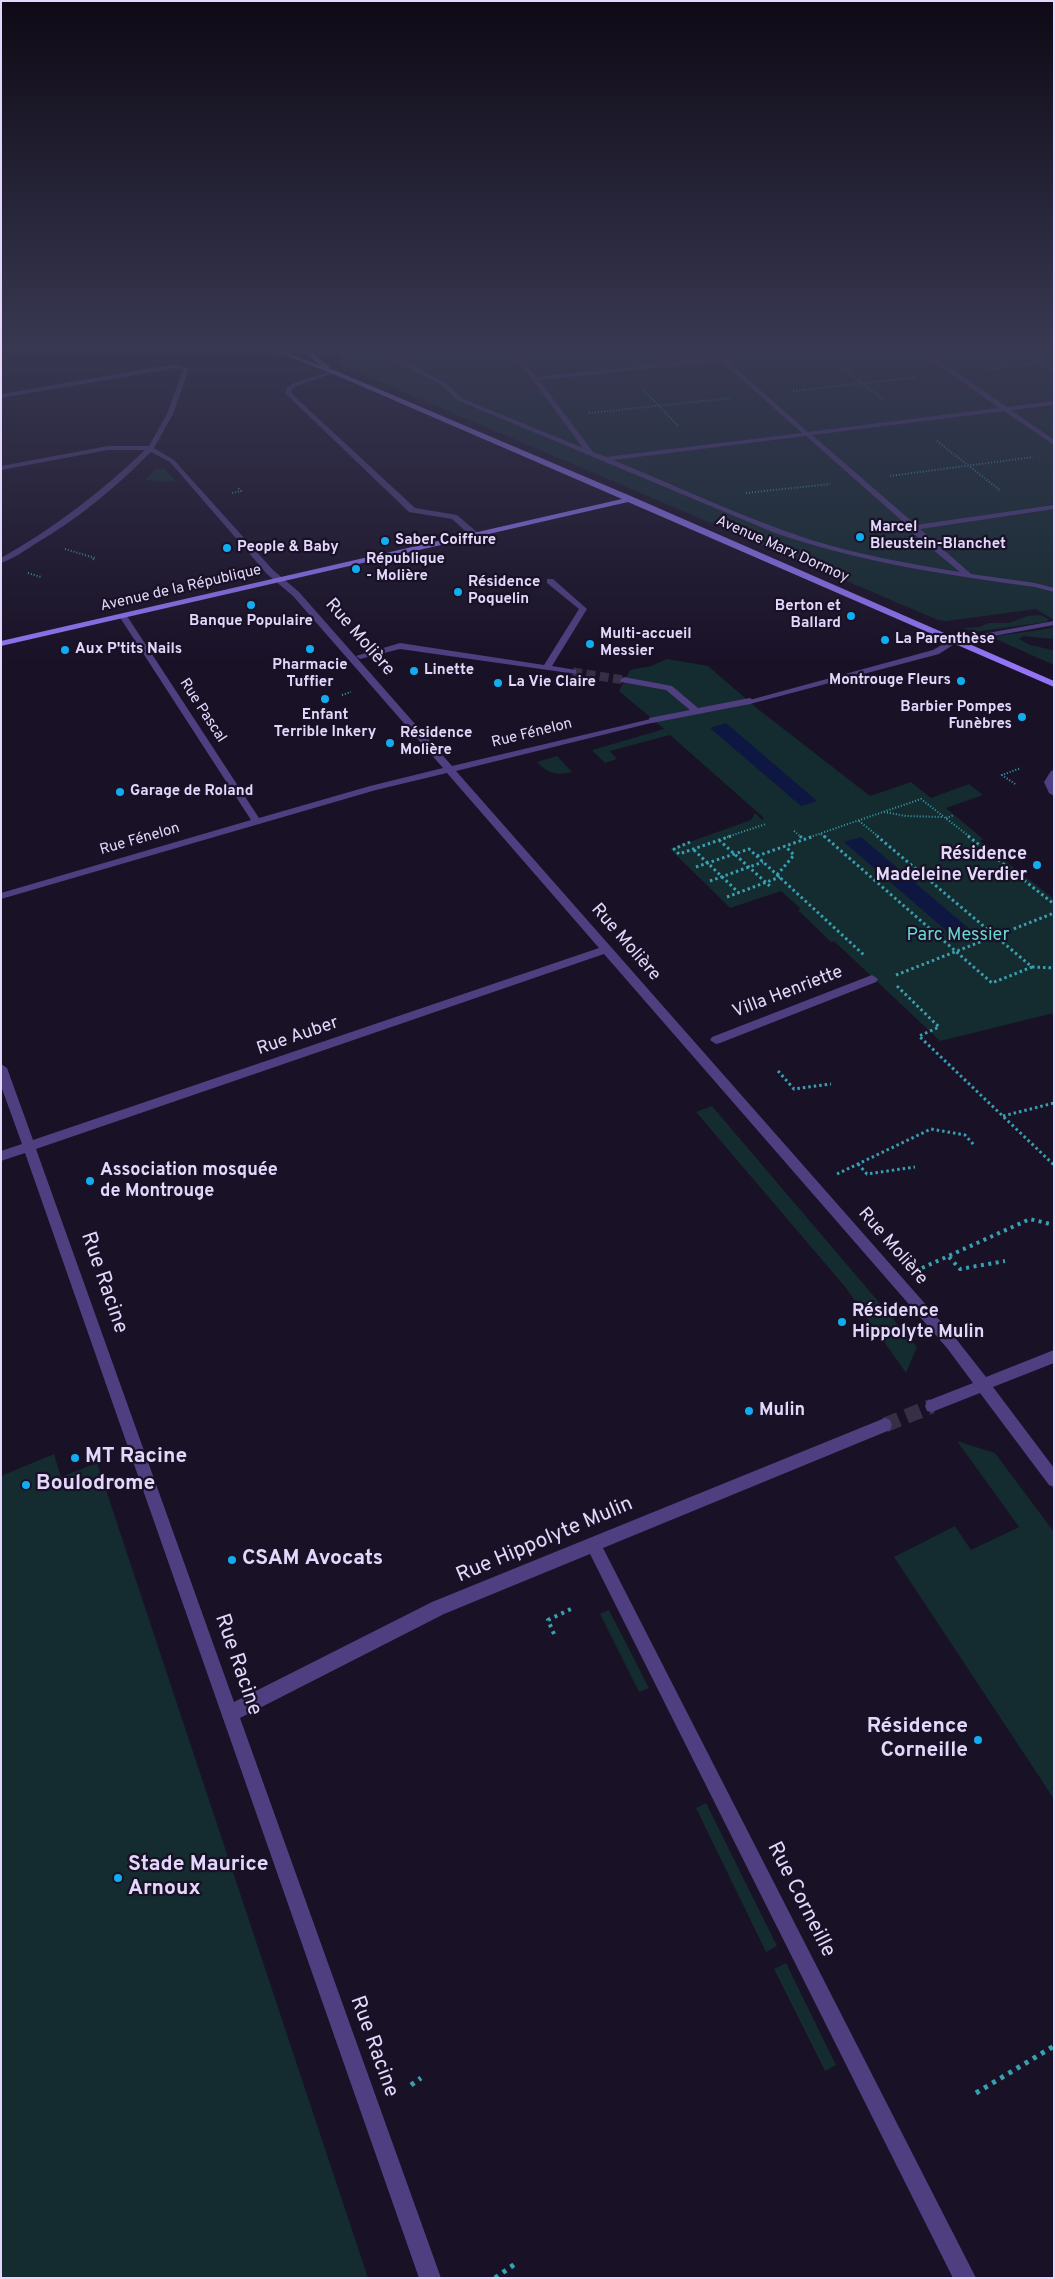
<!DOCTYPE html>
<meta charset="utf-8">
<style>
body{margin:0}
#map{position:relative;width:1055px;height:2279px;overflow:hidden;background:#191126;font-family:Overpass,sans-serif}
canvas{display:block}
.frame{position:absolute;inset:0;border:2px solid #e3d8fc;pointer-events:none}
</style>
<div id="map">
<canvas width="1055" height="2279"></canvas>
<div class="frame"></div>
</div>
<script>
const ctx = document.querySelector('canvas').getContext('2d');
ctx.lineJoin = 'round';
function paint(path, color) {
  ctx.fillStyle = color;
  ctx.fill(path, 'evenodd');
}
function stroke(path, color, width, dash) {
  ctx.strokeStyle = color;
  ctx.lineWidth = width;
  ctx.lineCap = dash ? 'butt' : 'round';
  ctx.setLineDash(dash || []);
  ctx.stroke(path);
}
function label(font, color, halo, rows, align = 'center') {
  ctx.font = font + ' Overpass,sans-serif';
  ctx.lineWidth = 4.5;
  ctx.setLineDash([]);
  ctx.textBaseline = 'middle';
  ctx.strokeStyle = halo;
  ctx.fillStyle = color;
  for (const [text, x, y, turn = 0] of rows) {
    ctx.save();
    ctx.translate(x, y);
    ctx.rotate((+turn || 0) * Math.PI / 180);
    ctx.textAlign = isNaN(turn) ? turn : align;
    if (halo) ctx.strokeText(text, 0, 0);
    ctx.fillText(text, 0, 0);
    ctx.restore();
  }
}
paint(new Path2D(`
 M 346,349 L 1054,349 L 1054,620 L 1036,609 L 946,621 L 938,620 L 338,364 Z
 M 164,468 L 175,481 L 161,482 L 145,480 L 155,469 Z
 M 1040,615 L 1048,619 L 1047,622 L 974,632 L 963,628 L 980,627 L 988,623 L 1009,623 L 1027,616 Z
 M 1053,628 L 1054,639 L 1023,636 L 1019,639 L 1030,645 L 1053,650 L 1054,665 L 996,639 L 998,636 Z
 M 667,659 L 708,666 L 758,709 L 870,796 L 911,782 L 931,798 L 969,784 L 983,795 L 946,808 L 983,839 L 980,841 L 1054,899 L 1054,1013 L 940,1041 L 834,941 L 831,942 L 798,910 L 801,909 L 781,891 L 730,908 L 670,849 L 751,820 L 755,813 L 762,820 L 764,818 L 670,735 L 610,751 L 617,759 L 605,763 L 592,750 L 664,729 L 619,691 L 630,670 L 651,666 Z
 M 559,722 L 565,727 L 510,740 L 507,736 Z
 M 557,756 L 572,772 C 556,776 548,773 537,762 Z
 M 712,1106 L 917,1347 L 906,1373 L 846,1288 L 696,1112 Z
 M 957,1441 L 995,1453 L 1054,1532 L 1054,1799 L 894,1557 L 955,1526 L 971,1550 L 1019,1527 Z
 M 54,1454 L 61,1477 L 97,1463 L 368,2278 L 1,2278 L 1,1476 Z
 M 609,1610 L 649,1688 L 639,1692 L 600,1614 Z
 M 706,1803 L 777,1946 L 766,1952 L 696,1808 Z
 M 786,1963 L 836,2065 L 825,2071 L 774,1969 Z`), '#142b2f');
paint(new Path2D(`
 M 726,723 L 817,801 L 801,806 L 710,728 Z
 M 861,837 L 973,932 L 956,939 L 844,842 Z`), '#0e1642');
stroke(new Path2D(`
 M 573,672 L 624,680`), '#372f46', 9, [9, 4.5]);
stroke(new Path2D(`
 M 885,1425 L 932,1406`), '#372f46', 15, [15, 8]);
stroke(new Path2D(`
 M 1019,349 L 1054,371
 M 836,363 L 884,400
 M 989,369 L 1054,361
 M 644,390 L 679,427
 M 793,391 L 918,377
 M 589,413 L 732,398
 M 937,441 L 1001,491
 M 890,476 L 1033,457
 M 232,493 L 241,491 L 238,488
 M 746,493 L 830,484
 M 65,549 L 95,558 L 92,560
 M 28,573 L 41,577
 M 342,695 L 351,692
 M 1015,784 L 1002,775 L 1021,768
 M 884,812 L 906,816 L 943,817
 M 946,818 L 954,815
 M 859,821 L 879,837
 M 794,831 L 801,837
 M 821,834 L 825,837
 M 727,837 L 766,824
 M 810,837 L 921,799 L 970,837`), '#38a0b1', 2, [1, 2]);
stroke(new Path2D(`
 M 800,836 L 804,840
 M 824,836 L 992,983 L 1032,967 L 877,836
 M 968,836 L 1054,904
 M 719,840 L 772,888
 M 690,842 L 674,849 L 679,854 L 731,836
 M 694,850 L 739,893
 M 757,856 L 814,836
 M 696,867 L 749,849 L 865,956
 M 777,875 L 794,855 L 785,846
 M 710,881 L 763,862
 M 727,897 L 780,877
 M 1032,967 L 1054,968
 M 896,975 L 1054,913
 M 897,986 L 939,1027 L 919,1036 L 1054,1165
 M 778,1071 L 794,1089 L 831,1084
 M 1003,1116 L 1054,1103
 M 858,1164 L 867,1174 L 915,1167
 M 837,1174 L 931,1129 L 965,1135 L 974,1145`), '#38a0b1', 3, [2.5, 3]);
stroke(new Path2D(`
 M 949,1257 L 960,1269 L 1005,1261
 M 922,1268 L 1030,1219 L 1054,1225
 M 554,1634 L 548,1620 L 573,1608`), '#38a0b1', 4, [3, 4.5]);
stroke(new Path2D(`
 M 411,2085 L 421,2078
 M 976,2093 L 1054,2046
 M 495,2278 L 515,2264`), '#38a0b1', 5, [4, 5.5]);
paint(new Path2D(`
 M 409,349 L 417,349 L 397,357 L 446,383 L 461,398 L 583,448 L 533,380 L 506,349 L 512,349 L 537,377 L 717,358 L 707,349 L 713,349 L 723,357 L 824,349 L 821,351 L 727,361 L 808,432 L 999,408 L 916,349 L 922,349 L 1007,407 L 1054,401 L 1054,405 L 1011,410 L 1054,440 L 1054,445 L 1004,411 L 812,435 L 916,525 L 1054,505 L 1054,509 L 920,529 L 971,574 L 1035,583 L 1054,588 L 1054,592 L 1035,587 C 946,575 860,562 775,533 L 457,400 L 442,385 L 391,359 L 310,355 L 307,353 L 310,351 L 391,355 ZM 721,361 L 802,433 L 606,457 L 593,452 L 539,380 ZM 806,436 L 909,527 L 909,530 L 960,572 C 910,564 860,555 811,540 C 744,518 679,487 613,460 Z
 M 1054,621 L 1054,625 L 955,643 L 951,641 L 955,639 Z`), '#4f3f81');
paint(new Path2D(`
 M 547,579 L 553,579 L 587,609 L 552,666 L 576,670 L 576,674 L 400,649 L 360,659 L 356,656 L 400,643 L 544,665 L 579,609 L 547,583 Z
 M 624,677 L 672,686 L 698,708 L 750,698 L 754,701 L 750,704 L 652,723 L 649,722 L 649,718 L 690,710 L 666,690 L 621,682 L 620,680 Z`), '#4f3f81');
paint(new Path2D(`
 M 176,364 L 189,369 L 173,414 L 154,448 L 174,460 L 273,570 L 299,592 L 452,766 L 655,718 L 655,722 L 456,771 L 957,1340 L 986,1377 L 1054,1350 L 1054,1363 L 993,1387 L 1054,1468 L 1054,1487 L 1049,1485 L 980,1393 L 932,1412 L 927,1411 L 925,1406 L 927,1401 L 973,1383 L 947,1348 L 604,954 L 36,1149 L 234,1702 L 432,1602 L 880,1420 L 885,1418 L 890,1420 L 892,1425 L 890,1430 L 603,1548 L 976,2278 L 953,2278 L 590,1554 L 444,1614 L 240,1718 L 441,2278 L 419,2278 L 25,1153 L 1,1161 L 1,1151 L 22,1144 L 1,1086 L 1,1064 L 7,1068 L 33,1140 L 599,948 L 447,773 L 376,790 L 1,899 L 1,893 L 251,820 L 119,616 L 120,614 L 127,616 L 259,818 L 370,786 L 443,768 L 293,596 L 267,574 L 170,462 L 151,452 C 116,487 78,519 35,544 C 24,551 13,559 1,563 L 1,558 C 54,528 101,492 145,450 L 108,450 L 1,470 L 1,466 L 108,446 L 149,446 L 167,414 L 183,370 L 176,368 L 1,398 L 1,394 Z
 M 331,371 L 336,372 L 296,386 L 292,390 L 292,394 L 415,508 L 457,515 L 478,533 L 478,537 L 472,537 L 452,519 L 409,512 L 286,394 L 286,389 L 292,384 Z
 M 952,639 L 959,641 L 939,654 L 750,704 L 746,701 L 933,650 Z
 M 1054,770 L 1054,796 L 1049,793 L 1044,782 L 1051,771 Z
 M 872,975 L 878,979 L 876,982 L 720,1043 L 716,1044 L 710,1040 L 712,1037 Z`), '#4f3f81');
paint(new Path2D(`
 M 269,349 L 277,349 L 321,366 L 301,349 L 307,349 L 329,366 L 329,368 L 633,497 L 1054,681 L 1054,687 L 628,502 L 1,646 L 1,641 L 622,499 L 331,373 Z`), '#9275f6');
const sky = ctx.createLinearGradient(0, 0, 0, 668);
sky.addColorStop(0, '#0e0915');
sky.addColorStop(0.52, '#383852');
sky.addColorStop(1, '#38385200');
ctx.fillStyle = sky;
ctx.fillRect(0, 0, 1055, 668);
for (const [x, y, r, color] of [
 [860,537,5,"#11adf0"],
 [385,541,5,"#11adf0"],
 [227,548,5,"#11adf0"],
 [356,569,5,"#11adf0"],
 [458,592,5,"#11adf0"],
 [251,605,5,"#11adf0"],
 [851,616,5,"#11adf0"],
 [885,640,5,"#11adf0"],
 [590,644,5,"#11adf0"],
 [310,649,5,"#11adf0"],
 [65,650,5,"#11adf0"],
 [414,671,5,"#11adf0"],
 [961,681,5,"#11adf0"],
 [498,683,5,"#11adf0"],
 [325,699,5,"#11adf0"],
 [1022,717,5,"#11adf0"],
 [390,743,5,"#11adf0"],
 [120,792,5,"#11adf0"],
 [1037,865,5,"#11adf0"],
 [90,1181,5,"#11adf0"],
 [842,1322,5,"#11adf0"],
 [749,1411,5,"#11adf0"],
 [75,1458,5,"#11adf0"],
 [26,1485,5,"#11adf0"],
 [232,1560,5,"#11adf0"],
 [978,1740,5,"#11adf0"],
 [118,1878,5,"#11adf0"]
]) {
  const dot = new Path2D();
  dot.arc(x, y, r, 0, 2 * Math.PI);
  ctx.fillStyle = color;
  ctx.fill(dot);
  stroke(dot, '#191126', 2);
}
label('bold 15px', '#e3d8fc', '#191126', [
 ["Marcel",870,528],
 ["Bleustein-Blanchet",870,545],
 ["Saber Coiffure",395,541],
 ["People & Baby",237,548],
 ["République",366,560],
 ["- Molière",366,577],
 ["Résidence",468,583],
 ["Poquelin",468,600],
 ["Berton et",841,607,"right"],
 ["Ballard",841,624,"right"],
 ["Banque Populaire",251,622,"center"],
 ["Multi-accueil",600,635],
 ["Messier",600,652],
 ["La Parenthèse",895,640],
 ["Aux P'tits Nails",75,650],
 ["Pharmacie",310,666,"center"],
 ["Tuffier",310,683,"center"],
 ["Linette",424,671],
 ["Montrouge Fleurs",951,681,"right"],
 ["La Vie Claire",508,683],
 ["Barbier Pompes",1012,708,"right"],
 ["Funèbres",1012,725,"right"],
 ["Enfant",325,716,"center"],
 ["Terrible Inkery",325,733,"center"],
 ["Résidence",400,734],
 ["Molière",400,751],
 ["Garage de Roland",130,792]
], 'left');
label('15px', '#e3d8fc', '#191126', [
 ["Avenue Marx Dormoy",782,550,24],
 ["Avenue de la République",181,589,-13],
 ["Rue Pascal",202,711,57],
 ["Rue Fénelon",532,734,-14],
 ["Rue Fénelon",140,840,-16]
]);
label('18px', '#e3d8fc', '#191126', [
 ["Rue Molière",359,638,49],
 ["Rue Molière",625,943,49],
 ["Villa Henriette",788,993,-21],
 ["Rue Auber",298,1037,-19],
 ["Rue Molière",892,1247,49]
]);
label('bold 18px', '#e3d8fc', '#191126', [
 ["Résidence",1027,855,"right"],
 ["Madeleine Verdier",1027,876,"right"],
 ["Association mosquée",100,1171],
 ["de Montrouge",100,1192],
 ["Résidence",852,1312],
 ["Hippolyte Mulin",852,1333],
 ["Mulin",759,1411]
], 'left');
label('18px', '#68d8d2', '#191126', [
 ["Parc Messier",958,936]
]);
label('21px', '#e3d8fc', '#191126', [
 ["Rue Racine",103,1283,71],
 ["Rue Hippolyte Mulin",545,1541,-23],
 ["Rue Racine",237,1665,71],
 ["Rue Corneille",800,1900,63],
 ["Rue Racine",373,2047,70]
]);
label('bold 21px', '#e3d8fc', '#191126', [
 ["MT Racine",85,1458],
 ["Boulodrome",36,1485],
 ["CSAM Avocats",242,1560],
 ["Résidence",968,1728,"right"],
 ["Corneille",968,1752,"right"],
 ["Stade Maurice",128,1866],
 ["Arnoux",128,1890]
], 'left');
</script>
